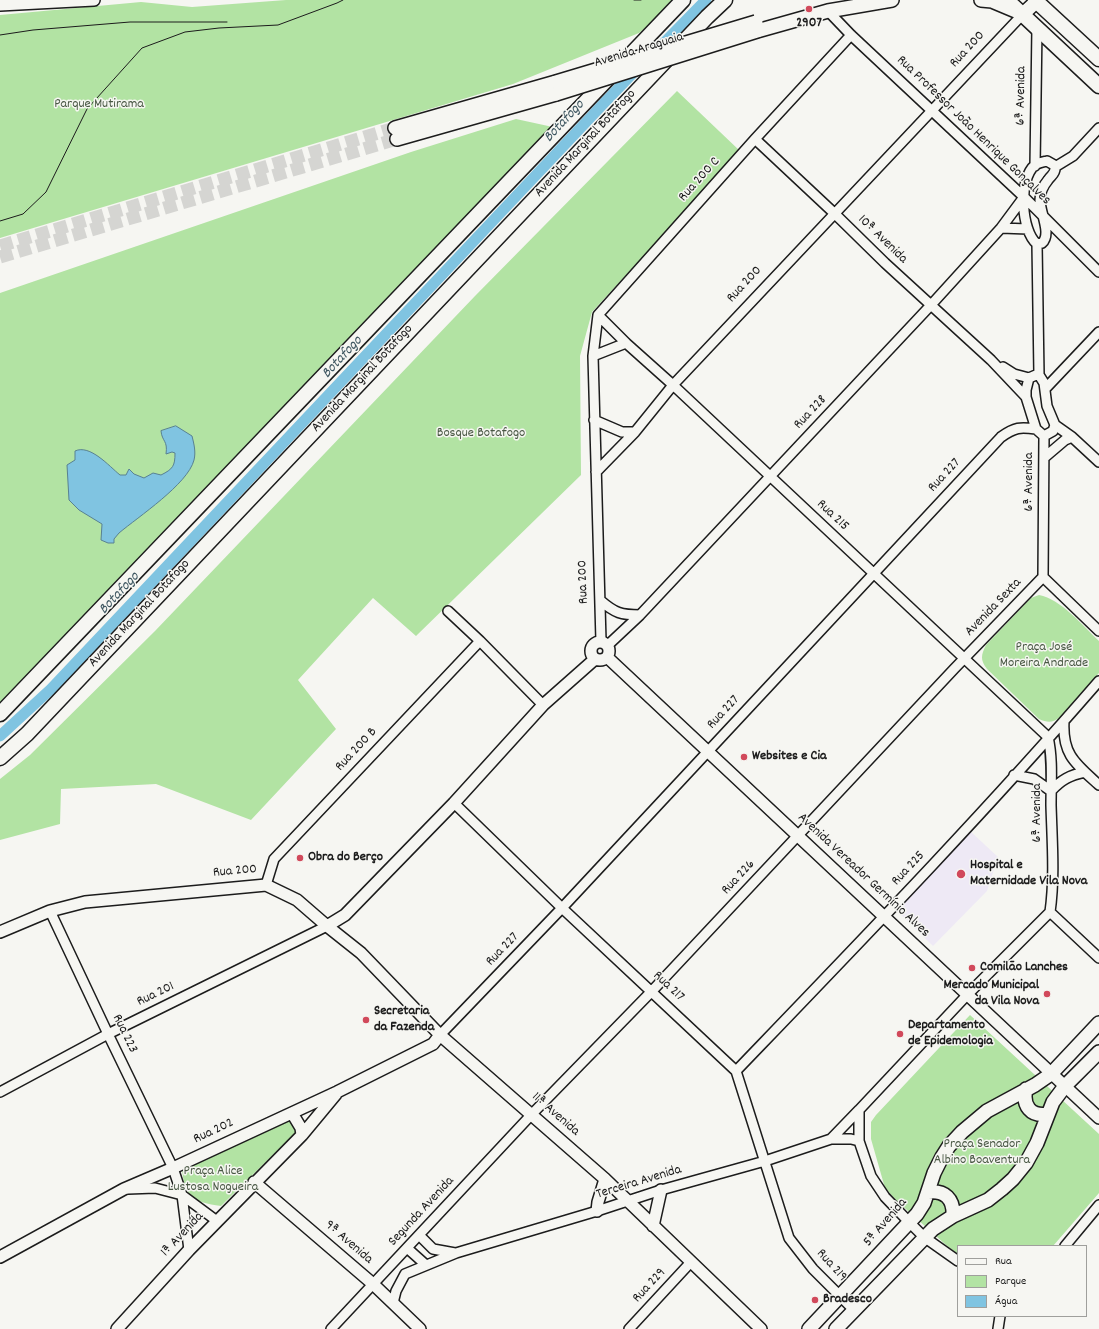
<!DOCTYPE html>
<meta charset="utf-8">
<style>
body{margin:0}
#map{position:relative;width:1099px;height:1329px;overflow:hidden;background:#f6f6f2;font-family:Dekko,sans-serif}
canvas{display:block}
.legend{position:absolute;left:957px;top:1245px;width:130px;height:72px;box-sizing:border-box;background:#f6f6f2;border:1px solid #9f9f9c;margin:0;padding:5px 7px;list-style:none;font-size:12px;color:#1c1c1c}
.legend li{display:flex;align-items:center;gap:8px;height:20px}
.legend b{width:20px;border:1px solid #9f9f9c}
</style>
<div id="map">
<canvas width="1099" height="1329"></canvas>
<ul class="legend">
<li><b style="height:5px;background:#f6f6f2"></b>Rua</li>
<li><b style="height:11px;background:#b2e3a3"></b>Parque</li>
<li><b style="height:11px;background:#80c4e1"></b>Água</li>
</ul>
</div>
<script>
const ctx = document.querySelector('canvas').getContext('2d');
ctx.lineJoin = 'round';
function paint(path, color) {
  ctx.fillStyle = color;
  ctx.fill(path, 'evenodd');
}
function stroke(path, color, width, dash) {
  ctx.strokeStyle = color;
  ctx.lineWidth = width;
  ctx.lineCap = dash ? 'butt' : 'round';
  ctx.setLineDash(dash || []);
  ctx.stroke(path);
}
function label(font, color, halo, rows, align = 'center') {
  ctx.font = font + ' Dekko,sans-serif';
  ctx.lineWidth = 3;
  ctx.setLineDash([]);
  ctx.textBaseline = 'middle';
  ctx.strokeStyle = halo;
  ctx.fillStyle = color;
  for (const [text, x, y, turn = 0] of rows) {
    ctx.save();
    ctx.translate(x, y);
    ctx.rotate((+turn || 0) * Math.PI / 180);
    ctx.textAlign = isNaN(turn) ? turn : align;
    if (halo) ctx.strokeText(text, 0, 0);
    ctx.fillText(text, 0, 0);
    ctx.restore();
  }
}
paint(new Path2D(`
 M 970,831 L 998,857 L 987,891 L 933,946 L 896,910 Z`), '#eee9f5');
paint(new Path2D(`
 M 286,0 L 680,0 L 639,33 L 513,84 L 0,238 L 0,15 L 141,2 L 192,7 Z
 M 677,91 L 740,151 L 592,312 L 580,356 L 581,475 L 416,636 L 373,598 L 298,680 L 336,729 L 251,820 L 156,784 L 61,789 L 60,824 L 0,840 L 0,779 L 30,755 L 155,631 L 475,296 Z
 M 516,119 L 562,129 L 364,346 L 0,706 L 0,293 L 411,152 Z
 M 1039,595 C 1061,599 1083,626 1099,641 L 1099,673 L 1060,717 C 1052,723 1048,723 1039,719 L 987,669 C 980,660 981,655 986,645 L 1031,598 Z
 M 970,1015 L 1099,1134 L 1099,1193 L 1053,1246 L 958,1246 L 958,1254 L 946,1245 L 898,1202 L 885,1188 L 871,1139 L 871,1122 L 876,1115 Z
 M 290,1118 L 297,1131 L 221,1206 C 193,1202 184,1197 182,1168 Z`), '#b2e3a3');
const water = new Path2D(`
 M 176,426 L 192,436 C 194,444 196,452 194,460 C 188,484 138,517 119,533 L 114,539 L 114,543 L 108,543 L 101,540 L 102,524 L 79,510 L 69,500 L 67,465 L 75,460 L 75,451 C 90,444 109,466 120,475 L 126,475 L 129,469 L 134,474 L 144,478 L 153,473 L 161,475 C 173,469 175,466 175,453 L 172,452 L 166,454 C 168,440 162,442 161,431 Z`);
paint(water, '#80c4e1');
stroke(water, '#588192', 1);
stroke(new Path2D(`
 M 653,54 L 706,0
 M 0,736 L 51,689 L 605,102 L 639,67`), '#80c4e1', 11);
stroke(new Path2D(`
 M 0,246 L 395,128
 M 0,257 L 397,139`), '#d5d5d2', 13, [13, 6]);
const minor = new Path2D(`
 M 828,11 L 851,35 L 1024,197 L 1099,272
 M 755,139 L 834,213 L 885,263 L 991,360 L 1026,397
 M 1035,166 L 1037,27
 M 1055,167 L 1073,156 L 1099,128
 M 1001,228 L 1028,229
 M 1037,244 L 1042,243 C 1052,234 1040,213 1040,200 C 1040,193 1043,186 1048,180 C 1051,175 1056,174 1055,167
 M 598,315 L 626,343 L 673,385 L 1048,737
 M 593,356 L 626,343
 M 1003,367 L 1014,374 L 1029,378
 M 1039,375 L 1036,375 L 1029,378 L 1026,390 L 1026,397 L 1036,429 L 1044,436 L 1053,431 L 1055,425 L 1047,406 L 1044,383 L 1039,375 L 1037,244 C 1021,231 1018,179 1035,165 C 1038,163 1043,162 1047,161 L 1054,165 L 1055,167
 M 1045,389 L 1099,332
 M 594,420 L 622,432 L 635,432
 M 1055,425 L 1072,437 L 1099,462
 M 1045,457 L 1065,440 L 1072,437
 M 596,472 L 635,432 L 673,385 L 1023,14
 M 1043,577 L 1044,436
 M 1043,577 L 1099,631
 M 601,601 C 615,613 621,615 640,615
 M 448,611 L 480,641
 M 601,641 L 593,356 L 598,315 L 755,139 L 851,35
 M 608,645 L 640,615 L 931,305 L 1001,228 L 1024,197
 M 1064,721 C 1062,755 1076,764 1099,785
 M 1048,737 C 1053,759 1051,782 1051,805 C 1052,840 1055,877 1050,912
 M 1014,775 L 1034,779 L 1051,791 C 1061,780 1070,775 1085,772
 M 454,803 L 562,908 L 736,1071 L 789,1238 L 813,1269 L 854,1310
 M 266,885 L 274,859 L 480,641 L 543,705
 M 50,911 L 108,1034 L 173,1168 L 182,1195 L 189,1250
 M 1050,912 L 1099,958
 M 440,1035 L 562,908 L 1001,437 C 1015,427 1020,427 1036,429
 M 736,1071 C 859,943 983,815 1099,681
 M 0,1092 L 108,1034 L 327,926
 M 831,1139 L 859,1110
 M 128,1189 L 155,1188 L 182,1195 L 217,1221
 M 419,1235 L 433,1249 L 455,1253
 M 1065,1246 L 1099,1205
 M 407,1248 L 426,1265
 M 958,1261 L 924,1237 L 910,1223 L 885,1197 L 871,1176 L 859,1141 L 859,1110 L 968,994 L 1050,912
 M 393,1303 L 396,1291 L 405,1274 L 456,1253 L 597,1211 L 661,1190 L 765,1161 L 831,1139 L 851,1139 L 859,1141
 M 331,1329 L 532,1114 L 652,991 L 954,669 L 1043,577
 M 629,1329 L 691,1262
 M 998,1329 L 1000,1316`);
const tertiary = new Path2D(`
 M 0,5 L 94,0
 M591 651a9 9 0 1 1 18 0a9 9 0 1 1-18 0Z
 M 607,657 L 1099,1118
 M 327,926 L 361,953 L 440,1035 L 605,1179 L 761,1329
 M 0,932 L 50,911 L 85,902 L 266,885 L 297,900 L 327,926 L 345,915 L 454,803 L 543,705 L 595,659
 M 292,1113 L 301,1128 L 302,1135
 M 254,1182 L 373,1284 L 420,1329
 M 597,1211 L 598,1202 L 605,1179
 M 653,1226 L 661,1190
 M 0,1257 L 124,1189 L 173,1168 L 337,1092 L 433,1044 L 440,1035
 M 117,1329 L 189,1250 L 302,1135 L 336,1094`);
const secondary = new Path2D(`
 M 981,0 L 992,1 L 1023,14 L 1038,0
 M 757,31 L 828,11 L 892,0
 M 395,128 L 556,82
 M 397,139 L 556,94
 M 1026,1089 C 1022,1106 1031,1117 1048,1114
 M 928,1192 C 945,1190 954,1199 953,1216
 M 809,1329 L 917,1214 L 924,1203 L 934,1173 L 942,1157 L 949,1146 L 962,1132 L 987,1111 L 1035,1085 L 1051,1074 L 1099,1023
 M 836,1329 L 933,1229 L 953,1216 L 988,1200 L 1002,1189 L 1013,1179 L 1026,1163 L 1037,1143 L 1053,1102 L 1065,1086 L 1099,1052`);
const primary = new Path2D(`
 M 1007,0 L 1099,86
 M 1035,0 L 1099,59
 M 0,714 L 683,0
 M 0,758 L 27,734 L 707,17 L 725,0`);
stroke(minor, '#1c1c1c', 12);
stroke(tertiary, '#1c1c1c', 14);
stroke(secondary, '#1c1c1c', 16);
stroke(primary, '#1c1c1c', 17);
stroke(minor, '#f6f6f2', 9);
stroke(tertiary, '#f6f6f2', 11);
stroke(secondary, '#f6f6f2', 13);
stroke(primary, '#f6f6f2', 14);
stroke(new Path2D(`
 M 634,0 L 641,0
 M 0,35 L 33,30 L 130,22 L 227,22
 M 0,221 L 23,214 L 46,192 L 87,109 L 142,48 L 185,32 L 219,28 L 278,25 L 337,3 L 343,0`), '#1c1c1c', 1);
const secondaryBridge = new Path2D(`
 M 556,82 L 756,22
 M 556,94 L 757,31`);
stroke(secondaryBridge, '#1c1c1c', 16, []);
stroke(secondaryBridge, '#f6f6f2', 13);
for (const [x, y, r, color] of [
 [809,9,4,"#d1495b"],
 [744,757,4,"#d1495b"],
 [300,858,4,"#d1495b"],
 [961,874,5,"#d1495b"],
 [972,968,4,"#d1495b"],
 [1047,994,4,"#d1495b"],
 [366,1020,4,"#d1495b"],
 [900,1034,4,"#d1495b"],
 [815,1300,4,"#d1495b"]
]) {
  const dot = new Path2D();
  dot.arc(x, y, r, 0, 2 * Math.PI);
  ctx.fillStyle = color;
  ctx.fill(dot);
  stroke(dot, '#f6f6f2', 1.5);
}
label('bold 14px', '#1c1c1c', '#f6f6f2', [
 ["2907",809,24,"center"],
 ["Websites e Cia",752,757],
 ["Obra do Berço",308,858],
 ["Hospital e",970,866],
 ["Maternidade Vila Nova",970,882],
 ["Comilão Lanches",980,968],
 ["Mercado Municipal",1039,986,"right"],
 ["da Vila Nova",1039,1002,"right"],
 ["Secretaria",374,1012],
 ["da Fazenda",374,1028],
 ["Departamento",908,1026],
 ["de Epidemologia",908,1042],
 ["Bradesco",823,1300]
], 'left');
label('14px', '#1c1c1c', '#f6f6f2', [
 ["Rua 200",968,50,-47],
 ["Avenida Araguaia",639,51,-17],
 ["6ª Avenida",1022,96,-89],
 ["Rua Professor João Henrique Gonçalves",973,131,44],
 ["Avenida Marginal Botafogo",586,144,-47],
 ["Rua 200 C",700,180,-48],
 ["10ª Avenida",882,240,44],
 ["Rua 200",745,285,-47],
 ["Avenida Marginal Botafogo",363,379,-47],
 ["Rua 228",811,413,-47],
 ["Rua 227",945,476,-47],
 ["6ª Avenida",1030,482,-90],
 ["Rua 215",832,516,43],
 ["Rua 200",584,582,-92],
 ["Avenida Sexta",994,608,-46],
 ["Avenida Marginal Botafogo",140,614,-47],
 ["Rua 227",724,713,-47],
 ["Rua 200 B",357,750,-47],
 ["6ª Avenida",1038,813,-90],
 ["Rua 225",909,869,-47],
 ["Rua 200",235,872,-5],
 ["Avenida Vereador Germínio Alves",863,876,43],
 ["Rua 226",739,878,-47],
 ["Rua 227",503,950,-46],
 ["Rua 217",668,987,43],
 ["Rua 201",156,995,-26],
 ["Rua 223",124,1034,64],
 ["11ª Avenida",555,1115,41],
 ["Rua 202",214,1132,-25],
 ["Terceira Avenida",639,1183,-17],
 ["Segunda Avenida",422,1212,-47],
 ["5ª Avenida",886,1223,-49],
 ["1ª Avenida",183,1235,-47],
 ["9ª Avenida",348,1243,41],
 ["Rua 219",831,1266,48],
 ["Rua 229",650,1286,-47]
]);
label('14px', '#495844', '#f6f6f2', [
 ["Parque Mutirama",99,105],
 ["Bosque Botafogo",481,434],
 ["Praça José",1044,648],
 ["Moreira Andrade",1044,664],
 ["Praça Senador",982,1145],
 ["Albino Boaventura",982,1161],
 ["Praça Alice",213,1172],
 ["Lustosa Nogueira",213,1188]
]);
label('italic 15px', '#3f5761', '#f6f6f2', [
 ["Botafogo",565,122,-47],
 ["Botafogo",343,358,-47],
 ["Botafogo",120,594,-47]
]);
</script>
